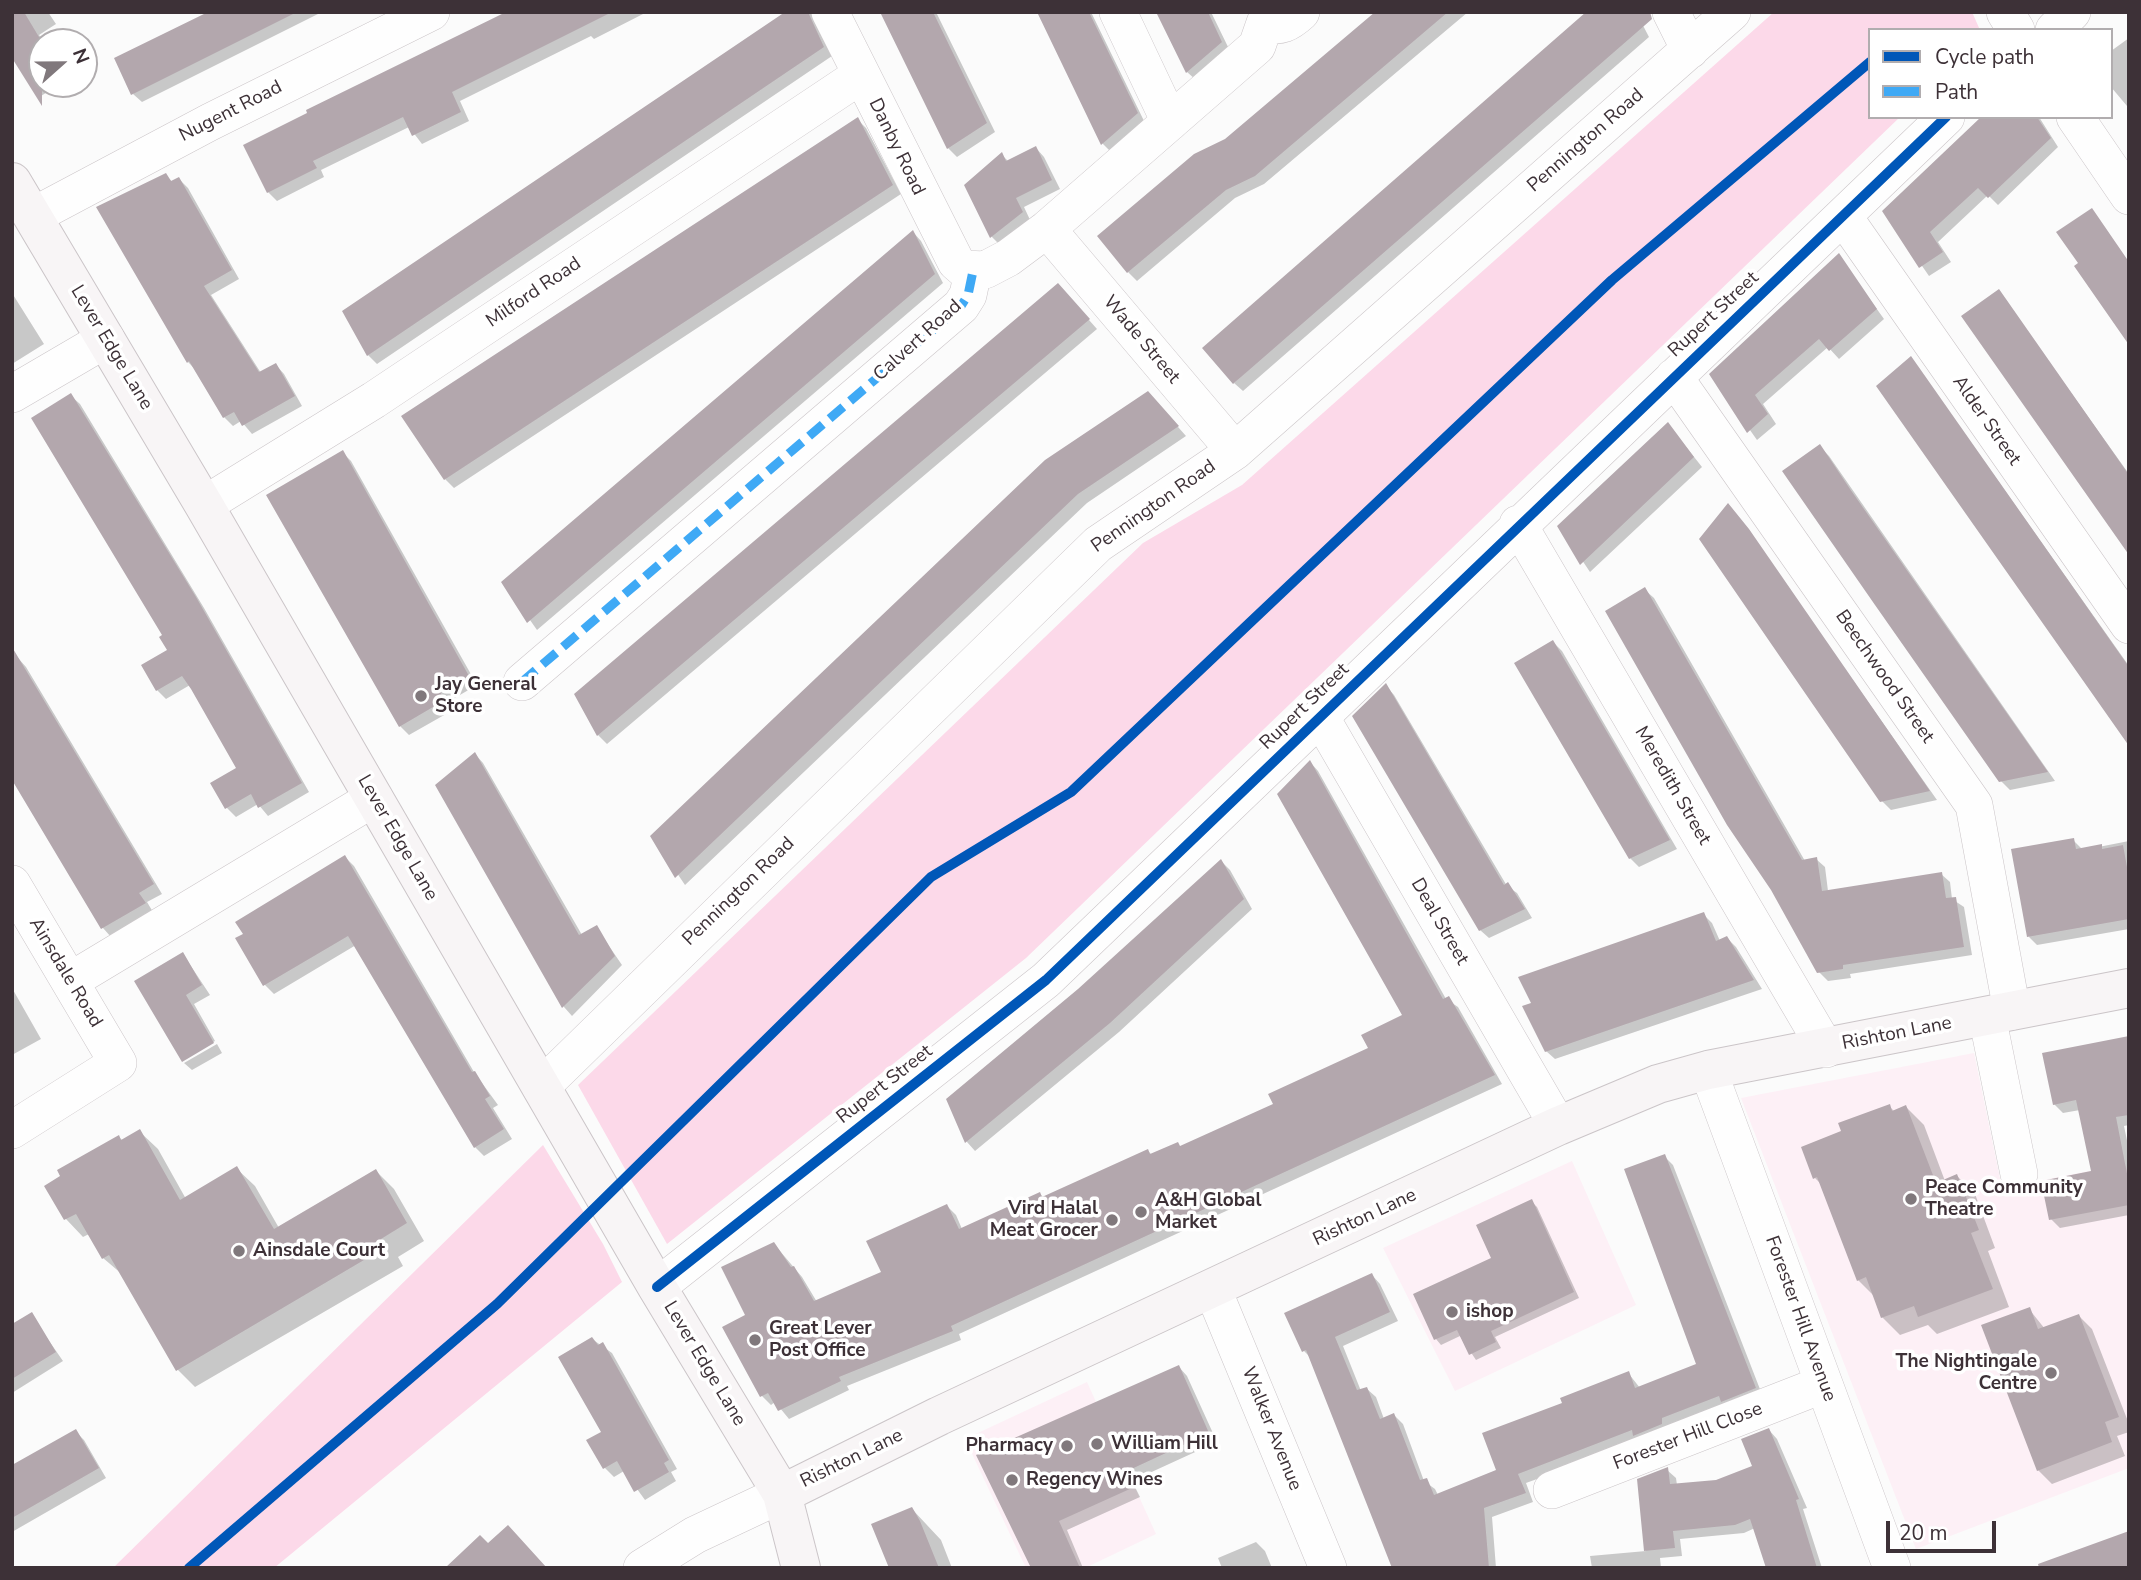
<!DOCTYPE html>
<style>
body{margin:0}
#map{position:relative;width:2141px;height:1580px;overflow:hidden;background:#fbfbfb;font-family:"Nunito Sans",sans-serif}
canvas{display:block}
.frame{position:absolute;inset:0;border:14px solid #3d3137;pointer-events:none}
.legend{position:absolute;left:1868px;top:28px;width:245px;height:91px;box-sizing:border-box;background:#fff;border:2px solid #b1adaf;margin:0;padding:9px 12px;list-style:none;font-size:21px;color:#3d3137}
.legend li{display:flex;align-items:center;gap:14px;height:35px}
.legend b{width:35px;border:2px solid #b1adaf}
.north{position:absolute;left:28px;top:28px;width:70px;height:70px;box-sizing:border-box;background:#fff;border:2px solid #b1adaf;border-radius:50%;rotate:69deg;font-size:19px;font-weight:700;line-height:28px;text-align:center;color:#3d3137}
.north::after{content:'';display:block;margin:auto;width:24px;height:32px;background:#80787c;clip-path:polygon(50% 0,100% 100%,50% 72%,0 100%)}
.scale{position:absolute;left:1886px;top:1521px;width:110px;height:32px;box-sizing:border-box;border:4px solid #3d3137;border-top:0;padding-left:9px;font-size:21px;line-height:24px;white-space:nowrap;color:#3d3137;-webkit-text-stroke:5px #fff;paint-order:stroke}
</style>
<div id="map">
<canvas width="2141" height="1580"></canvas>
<div class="frame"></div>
<ul class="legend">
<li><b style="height:9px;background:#0057b8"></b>Cycle path</li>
<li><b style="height:9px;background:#3fa9f5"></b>Path</li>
</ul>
<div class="north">N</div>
<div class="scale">20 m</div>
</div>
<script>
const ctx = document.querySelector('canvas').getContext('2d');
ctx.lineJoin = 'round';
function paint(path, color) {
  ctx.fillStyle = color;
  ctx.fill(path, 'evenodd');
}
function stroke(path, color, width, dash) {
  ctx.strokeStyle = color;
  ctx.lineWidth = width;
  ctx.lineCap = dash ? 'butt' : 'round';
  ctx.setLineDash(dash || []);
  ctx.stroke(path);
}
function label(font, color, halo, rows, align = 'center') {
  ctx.font = font + ' "Nunito Sans",sans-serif';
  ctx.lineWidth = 7;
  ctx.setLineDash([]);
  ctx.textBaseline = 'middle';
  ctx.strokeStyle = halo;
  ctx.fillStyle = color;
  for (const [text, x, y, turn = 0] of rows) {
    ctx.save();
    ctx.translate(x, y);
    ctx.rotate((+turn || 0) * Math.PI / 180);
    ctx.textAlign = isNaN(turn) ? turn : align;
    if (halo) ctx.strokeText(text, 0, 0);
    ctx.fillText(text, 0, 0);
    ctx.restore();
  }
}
paint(new Path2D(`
 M 1974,1053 L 2002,1188 L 2125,1164 L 2129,1174 L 2129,1468 L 1916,1549 L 1741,1098 Z
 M 1572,1161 L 1636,1305 L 1455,1391 L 1383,1248 Z
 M 1087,1382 L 1156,1534 L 1085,1568 L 1026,1568 L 965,1439 Z`), '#fdf0f6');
paint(new Path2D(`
 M 1774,12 L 1972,12 L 1980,30 L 1870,30 L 1870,117 L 1900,117 L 1026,958 L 667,1244 L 578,1085 L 1143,543 L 1242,485 Z
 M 543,1145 L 603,1244 L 622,1282 L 274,1568 L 113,1568 Z`), '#fcd9e9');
paint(new Path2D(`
 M 12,12 L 48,12 L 56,24 L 39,35 L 44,42 L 42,84 L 60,84 L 41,96 Z
 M 209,12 L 322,12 L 142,102 L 133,94 Z
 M 508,12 L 647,12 L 594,39 L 591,36 L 460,101 L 469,121 L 422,144 L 409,127 L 321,170 L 324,177 L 277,201 L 268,192 Z
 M 787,12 L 811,12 L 832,56 L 377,364 L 368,355 Z
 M 882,12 L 936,12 L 995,132 L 957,157 L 948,148 Z
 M 1039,12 L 1091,12 L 1145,123 L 1111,152 L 1103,144 Z
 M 1158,12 L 1211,12 L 1230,51 L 1196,80 L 1187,72 Z
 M 1378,12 L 1468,12 L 1264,184 L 1235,198 L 1137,281 L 1128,272 L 1226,140 Z
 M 1636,12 L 1649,37 L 1243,391 L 1234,383 Z
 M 2129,38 L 2129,105 L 2127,106 L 2111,87 L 2111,51 Z
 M 1985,117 L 2039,117 L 2058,147 L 1998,205 L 1988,195 L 1938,242 L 1951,262 L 1929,276 L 1884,211 Z
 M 857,119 L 866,128 L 901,194 L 454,488 L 445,479 Z
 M 1036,148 L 1044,157 L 1060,189 L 1024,207 L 1031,222 L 1001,246 L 992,237 L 966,186 L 1002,155 L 1008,161 Z
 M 166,175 L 173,183 L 179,179 L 188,188 L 239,279 L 211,295 L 261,373 L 276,365 L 284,374 L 302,406 L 252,434 L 241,421 L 233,426 L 224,417 L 197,371 L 188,362 Z
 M 913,232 L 921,241 L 943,283 L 537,630 L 504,583 Z
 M 1839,256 L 1884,319 L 1839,359 L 1828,347 L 1763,404 L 1776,424 L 1757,440 L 1711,375 Z
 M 1999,292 L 2129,474 L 2129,553 Z
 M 12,293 L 44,344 L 12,364 Z
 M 1066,294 L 1097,329 L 607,744 L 598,735 L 576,694 Z
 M 1911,358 L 2129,666 L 2129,744 Z
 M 71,396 L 80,404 L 204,608 L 309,792 L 268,816 L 258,804 L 236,817 L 227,808 L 213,784 L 238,769 L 190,685 L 166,699 L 157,690 L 169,651 Z
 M 1156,402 L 1186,436 L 1087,503 L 685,885 L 652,836 Z
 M 1668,424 L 1702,467 L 1590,572 L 1559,526 Z
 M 1820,447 L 1829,456 L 2055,781 L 2010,790 L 2001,781 Z
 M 343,453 L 351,461 L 477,685 L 448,702 L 453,710 L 409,735 L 400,726 Z
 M 1736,514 L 1937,800 L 1891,810 L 1882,801 Z
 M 1645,590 L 1654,598 L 1805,861 L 1816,859 L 1825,867 L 1828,891 L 1941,874 L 1950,882 L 1952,899 L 1964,907 L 1972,955 L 1850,974 L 1851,978 L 1828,981 L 1819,972 Z
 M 1553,642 L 1562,651 L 1677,849 L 1639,867 L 1630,858 Z
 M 18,658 L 26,667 L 162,894 L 147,902 L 153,912 L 111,937 L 103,928 L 12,778 Z
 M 1386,686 L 1394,695 L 1507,886 L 1517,893 L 1532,918 L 1489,938 L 1480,930 Z
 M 475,754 L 483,763 L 582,935 L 596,927 L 622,965 L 572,1016 L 564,1007 L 437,785 Z
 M 1310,762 L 1318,771 L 1446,999 L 1458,1007 L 1502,1084 L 959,1334 L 961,1340 L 847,1386 L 849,1390 L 789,1419 L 775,1402 L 771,1405 L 762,1396 L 748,1316 L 774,1244 L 802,1277 L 817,1302 L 883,1273 L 947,1206 L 956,1215 L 962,1229 L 1040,1194 L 1044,1198 L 1148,1151 L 1152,1155 L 1181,1148 L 1275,1105 L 1370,1049 L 1404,1016 Z
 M 2073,840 L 2083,850 L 2129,841 L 2129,929 L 2037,945 L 2029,937 Z
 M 345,857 L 354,866 L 474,1072 L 498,1105 L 493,1108 L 512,1139 L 484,1156 L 475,1147 L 356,945 L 274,994 L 265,985 L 237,939 Z
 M 1221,861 L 1230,870 L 1252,909 L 1119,1032 L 975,1151 L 967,1142 L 948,1099 L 1079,990 Z
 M 1703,914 L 1712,923 L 1720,941 L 1727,938 L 1736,947 L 1762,989 L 1555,1059 L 1546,1051 Z
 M 183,954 L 210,995 L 194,1004 L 215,1041 L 183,1059 Z
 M 12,988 L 41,1039 L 12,1055 Z
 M 2129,1039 L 2129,1125 L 2124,1126 L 2129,1150 L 2129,1215 L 2060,1228 L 2051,1219 L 2093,1172 L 2080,1110 L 2063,1113 L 2054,1104 Z
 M 217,1044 L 222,1053 L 192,1070 L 184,1063 Z
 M 1889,1106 L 1895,1112 L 1906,1107 L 1924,1125 L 1945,1181 L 1957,1176 L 1975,1194 L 1995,1248 L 1988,1251 L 2009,1307 L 1937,1334 L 1928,1325 L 1900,1335 L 1882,1317 L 1874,1296 L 1858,1280 L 1821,1184 L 1815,1178 L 1843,1132 Z
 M 140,1132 L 158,1149 L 186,1199 L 237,1169 L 255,1186 L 279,1228 L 376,1171 L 394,1189 L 424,1241 L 398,1257 L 403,1266 L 195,1387 L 177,1369 L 123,1275 L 103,1258 L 89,1234 L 83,1237 L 66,1219 L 46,1186 L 119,1137 L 123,1141 Z
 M 1664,1156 L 1673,1165 L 1763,1397 L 1526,1483 L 1533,1502 L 1492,1517 L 1496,1568 L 1416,1568 L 1310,1357 L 1304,1351 L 1372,1275 L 1380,1284 L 1398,1321 L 1343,1346 L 1361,1391 L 1367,1389 L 1376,1397 L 1384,1419 L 1394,1415 L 1403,1424 L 1424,1481 L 1435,1489 L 1438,1495 L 1498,1471 L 1564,1404 L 1629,1374 L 1640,1388 L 1698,1365 Z
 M 1531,1201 L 1537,1207 L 1579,1298 L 1495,1337 L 1501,1348 L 1476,1360 L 1460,1336 L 1441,1345 L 1436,1339 Z
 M 2029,1309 L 2045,1329 L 2079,1316 L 2092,1329 L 2129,1424 L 2129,1432 L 2117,1436 L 2125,1456 L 2052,1484 L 2038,1470 Z
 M 31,1315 L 63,1361 L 12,1393 L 12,1326 Z
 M 592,1339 L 612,1353 L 677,1469 L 671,1472 L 676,1481 L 645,1500 L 624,1471 L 614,1477 L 605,1468 L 589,1441 L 603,1432 Z
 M 1179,1367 L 1187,1376 L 1217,1442 L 1132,1481 L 1140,1497 L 1067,1530 L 1083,1568 L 1033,1568 L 978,1456 Z
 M 1769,1430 L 1777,1439 L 1807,1508 L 1803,1509 L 1822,1568 L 1768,1568 L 1755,1528 L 1744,1533 L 1680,1539 L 1682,1556 L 1660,1558 L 1661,1568 L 1592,1568 L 1590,1556 L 1646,1551 L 1639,1481 L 1667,1470 L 1676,1478 L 1677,1485 L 1717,1482 L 1754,1467 Z
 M 75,1431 L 84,1440 L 106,1478 L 12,1532 L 12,1466 Z
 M 912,1509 L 941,1540 L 952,1568 L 892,1568 Z
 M 1256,1542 L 1265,1551 L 1272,1568 L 1222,1568 L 1218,1558 Z`), '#0003');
paint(new Path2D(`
 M 12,12 L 24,12 L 42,42 L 42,106 L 12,58 Z
 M 208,12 L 297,12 L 131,95 L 114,58 Z
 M 506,12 L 612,12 L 452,92 L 461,112 L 412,136 L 403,117 L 313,161 L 317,168 L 267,193 L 243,145 L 307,113 L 306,110 Z
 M 785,12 L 808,12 L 824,47 L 367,356 L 342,311 Z
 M 880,12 L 933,12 L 987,123 L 947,149 Z
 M 1037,12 L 1089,12 L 1138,113 L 1101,145 Z
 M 1156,12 L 1208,12 L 1222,42 L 1186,73 Z
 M 1375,12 L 1448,12 L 1255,176 L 1226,190 L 1127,273 L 1097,236 L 1194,154 L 1225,139 Z
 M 1586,12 L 1650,12 L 1652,19 L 1233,384 L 1202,348 Z
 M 858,117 L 893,185 L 444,480 L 401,416 Z
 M 1981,117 L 2037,117 L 2051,138 L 1988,198 L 1978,188 L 1930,232 L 1943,252 L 1919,268 L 1882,211 Z
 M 1036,146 L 1052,180 L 1016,198 L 1023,212 L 990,238 L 964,185 L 1002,152 L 1006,161 Z
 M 166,173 L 171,181 L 179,177 L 232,270 L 204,286 L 259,372 L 276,363 L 295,396 L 242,426 L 234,412 L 223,418 L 189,361 L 187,363 L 96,207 Z
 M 2092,208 L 2129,262 L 2129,345 L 2074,266 L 2078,263 L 2056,232 Z
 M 913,230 L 935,274 L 527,623 L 501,582 Z
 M 1839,253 L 1877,309 L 1829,351 L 1819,339 L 1755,395 L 1768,414 L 1747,433 L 1709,374 Z
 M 1058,283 L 1090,319 L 597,736 L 574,694 Z
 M 1999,289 L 2129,475 L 2129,555 L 1961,316 Z
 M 1911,356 L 2129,667 L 2129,746 L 1876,386 Z
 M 1148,391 L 1179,426 L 1078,494 L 675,878 L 650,836 L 1045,460 Z
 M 71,393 L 196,597 L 302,783 L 258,808 L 251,794 L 225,809 L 210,783 L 236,768 L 191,689 L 182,676 L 156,691 L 141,665 L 167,650 L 159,637 L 162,635 L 31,418 Z
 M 1668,422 L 1694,457 L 1580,565 L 1557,526 Z
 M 1820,444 L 1850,489 L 2048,772 L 1999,782 L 1875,605 L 1782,471 Z
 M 343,450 L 469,676 L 440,692 L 445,700 L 399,727 L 266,495 Z
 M 1728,503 L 1749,529 L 1930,791 L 1880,802 L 1869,786 L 1699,539 Z
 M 1645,587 L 1802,860 L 1817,857 L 1822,891 L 1942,872 L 1946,898 L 1956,897 L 1964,947 L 1843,965 L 1843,969 L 1817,973 L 1771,890 L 1727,825 L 1605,611 Z
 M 1553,640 L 1590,703 L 1670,840 L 1629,859 L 1551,726 L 1514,663 Z
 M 12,647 L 154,884 L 139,893 L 146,903 L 101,929 L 12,780 Z
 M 1386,683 L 1504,885 L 1508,882 L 1525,909 L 1479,931 L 1352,716 Z
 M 475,752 L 579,935 L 597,925 L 615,956 L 562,1008 L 435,785 Z
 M 1310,760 L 1443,999 L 1449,996 L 1495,1075 L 951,1326 L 953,1331 L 839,1377 L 841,1381 L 778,1411 L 768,1393 L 760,1397 L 722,1327 L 745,1315 L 721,1267 L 774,1242 L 791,1267 L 794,1266 L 814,1301 L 881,1272 L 866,1241 L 947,1204 L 959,1229 L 1040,1192 L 1042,1197 L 1148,1149 L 1150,1154 L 1178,1142 L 1180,1146 L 1273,1104 L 1268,1094 L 1368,1048 L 1361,1035 L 1402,1015 L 1277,794 Z
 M 2074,838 L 2076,849 L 2102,844 L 2102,849 L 2123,845 L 2129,878 L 2129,919 L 2027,937 L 2011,849 Z
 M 345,855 L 472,1072 L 475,1071 L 490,1096 L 485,1099 L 504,1129 L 474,1148 L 348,936 L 263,986 L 235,938 L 243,934 L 235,922 Z
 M 1221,859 L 1244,899 L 1110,1023 L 965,1143 L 946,1099 L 1078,989 Z
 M 1704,912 L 1716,941 L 1727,936 L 1754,980 L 1545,1052 L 1522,1006 L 1531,1003 L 1518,977 Z
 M 183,952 L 202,985 L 186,995 L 214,1043 L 182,1062 L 134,981 Z
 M 2129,1036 L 2129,1115 L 2116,1117 L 2129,1184 L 2129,1205 L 2049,1220 L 2041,1181 L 2091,1171 L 2076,1100 L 2053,1105 L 2042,1053 Z
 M 1890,1104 L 1892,1111 L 1906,1105 L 1936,1183 L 1957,1174 L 1979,1230 L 1971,1233 L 1993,1289 L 1918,1317 L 1914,1306 L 1881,1318 L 1866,1277 L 1857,1281 L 1817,1177 L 1813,1179 L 1801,1147 L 1841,1131 L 1838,1123 Z
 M 140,1129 L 180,1200 L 237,1166 L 274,1229 L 376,1169 L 407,1223 L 381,1239 L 386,1247 L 176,1371 L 109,1255 L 102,1259 L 76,1214 L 64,1220 L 44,1186 L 60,1176 L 57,1170 L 119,1135 L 121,1140 Z
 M 1665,1154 L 1756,1388 L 1721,1402 L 1719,1396 L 1662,1418 L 1662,1424 L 1633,1436 L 1632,1430 L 1518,1474 L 1526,1493 L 1484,1508 L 1489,1568 L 1392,1568 L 1306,1350 L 1302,1352 L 1284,1313 L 1372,1273 L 1390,1312 L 1335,1337 L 1357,1390 L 1367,1387 L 1380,1419 L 1394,1413 L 1420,1480 L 1427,1478 L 1434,1495 L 1496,1470 L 1482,1433 L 1562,1403 L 1560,1398 L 1629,1371 L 1635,1388 L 1696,1364 L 1624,1169 Z
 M 1532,1199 L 1574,1292 L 1491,1331 L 1496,1342 L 1469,1355 L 1457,1330 L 1434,1340 L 1413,1294 L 1491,1258 L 1476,1225 Z
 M 2030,1307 L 2038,1329 L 2079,1314 L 2119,1417 L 2105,1422 L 2112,1442 L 2037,1471 L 1981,1325 Z
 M 32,1312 L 56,1352 L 12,1379 L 12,1324 Z
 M 592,1337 L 598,1345 L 603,1342 L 669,1460 L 664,1463 L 669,1472 L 634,1492 L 617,1461 L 603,1469 L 586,1440 L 601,1432 L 558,1357 Z
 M 1179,1365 L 1209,1433 L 1125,1472 L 1132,1488 L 1059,1521 L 1080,1568 L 1031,1568 L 976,1455 Z
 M 1769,1428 L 1799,1499 L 1796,1500 L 1817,1568 L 1766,1568 L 1750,1519 L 1735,1525 L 1673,1531 L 1675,1548 L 1644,1551 L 1637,1479 L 1668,1467 L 1670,1484 L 1716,1480 L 1752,1466 L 1741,1439 Z
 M 76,1429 L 99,1468 L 12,1518 L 12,1465 Z
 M 912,1507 L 920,1521 L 939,1568 L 889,1568 L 871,1524 Z
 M 508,1525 L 547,1568 L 445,1568 L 480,1535 L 488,1543 Z
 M 2129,1531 L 2129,1568 L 2039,1568 L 2038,1564 Z`), '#b3a7ad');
const street = new Path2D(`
 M 830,12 L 956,262 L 964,269 L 985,270 L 1008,258 L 1047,229 L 1257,46 L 1265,23
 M 1118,12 L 1170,122
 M 1671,12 L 1690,50
 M 2005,12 L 2016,30
 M 1265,23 C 1280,28 1289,23 1301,12
 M 2054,30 L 2072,12
 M 2075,117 L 2129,196
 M 33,216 L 210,122 L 431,12
 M 1843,216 L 2129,625
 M 1047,229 L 1235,451
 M 1674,377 L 1974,805 L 2012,1011
 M 12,394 L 106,339
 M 204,505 L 374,400 L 861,75
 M 1518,524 L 1826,1049
 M 522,682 L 961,306 L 968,295 L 973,271
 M 1321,718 L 1558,1126
 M 12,884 L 118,1063 L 12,1130
 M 70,981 L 374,798
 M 1987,1016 L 2019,1174
 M 1708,1070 L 1892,1568
 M 541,1087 L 1098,544 L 1235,451 L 1732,12
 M 657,1287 L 1046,980 L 1946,117
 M 1213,1290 L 1328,1568
 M 1552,1490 L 1824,1384
 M 642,1568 L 695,1535 L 782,1494`);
const secondary = new Path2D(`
 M 12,182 L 204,505 L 657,1287 L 782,1494 L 801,1568
 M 782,1494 L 939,1416 L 1558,1126 L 1658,1084 L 1708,1070 L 2129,988`);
stroke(street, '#cbc5c8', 38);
stroke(secondary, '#cbc5c8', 40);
stroke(street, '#fefefe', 37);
stroke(secondary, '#f8f5f6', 38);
stroke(new Path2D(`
 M 522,682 L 961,306 L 968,295 L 973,271`), '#3fa9f5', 9, [18, 9]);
stroke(new Path2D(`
 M 657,1287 L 1046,980 L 1946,117
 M 189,1568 L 497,1304 L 931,877 L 1071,792 L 1612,280 L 1870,62`), '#0057b8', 10);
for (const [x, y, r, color] of [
 [421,696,7,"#80787c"],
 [1911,1199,7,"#80787c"],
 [1141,1212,7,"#80787c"],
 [1112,1220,7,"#80787c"],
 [239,1251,7,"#80787c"],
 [1452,1312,7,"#80787c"],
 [755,1340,7,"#80787c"],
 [2051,1373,7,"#80787c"],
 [1097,1444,7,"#80787c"],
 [1067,1446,7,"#80787c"],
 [1012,1480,7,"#80787c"]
]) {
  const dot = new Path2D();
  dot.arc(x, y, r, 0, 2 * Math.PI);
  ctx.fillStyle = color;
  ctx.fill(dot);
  stroke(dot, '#fff', 2.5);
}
label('19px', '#3d3137', '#fff', [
 ["Nugent Road",231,112,-27],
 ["Pennington Road",1586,141,-41],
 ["Danby Road",896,147,64],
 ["Milford Road",534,293,-34],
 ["Rupert Street",1714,315,-43],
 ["Wade Street",1141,340,50],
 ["Calvert Road",918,341,-42],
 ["Lever Edge Lane",111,348,59],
 ["Alder Street",1986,421,55],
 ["Pennington Road",1154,507,-35],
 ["Beechwood Street",1884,677,55],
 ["Rupert Street",1305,707,-44],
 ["Meredith Street",1672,786,60],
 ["Lever Edge Lane",397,838,60],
 ["Pennington Road",739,892,-44],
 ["Deal Street",1439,922,60],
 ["Ainsdale Road",65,973,59],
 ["Rishton Lane",1897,1034,-11],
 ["Rupert Street",885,1085,-38],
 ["Rishton Lane",1365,1218,-25],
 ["Forester Hill Avenue",1800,1319,70],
 ["Lever Edge Lane",704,1364,59],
 ["Walker Avenue",1271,1429,68],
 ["Forester Hill Close",1688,1437,-21],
 ["Rishton Lane",852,1459,-26]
]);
label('bold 19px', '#3d3137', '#fff', [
 ["Jay General",435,685],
 ["Store",435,707],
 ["Peace Community",1925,1188],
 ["Theatre",1925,1210],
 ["A&H Global",1155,1201],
 ["Market",1155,1223],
 ["Vird Halal",1098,1209,"right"],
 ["Meat Grocer",1098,1231,"right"],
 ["Ainsdale Court",253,1251],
 ["ishop",1466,1312],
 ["Great Lever",769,1329],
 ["Post Office",769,1351],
 ["The Nightingale",2037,1362,"right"],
 ["Centre",2037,1384,"right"],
 ["William Hill",1111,1444],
 ["Pharmacy",1053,1446,"right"],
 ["Regency Wines",1026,1480]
], 'left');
</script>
